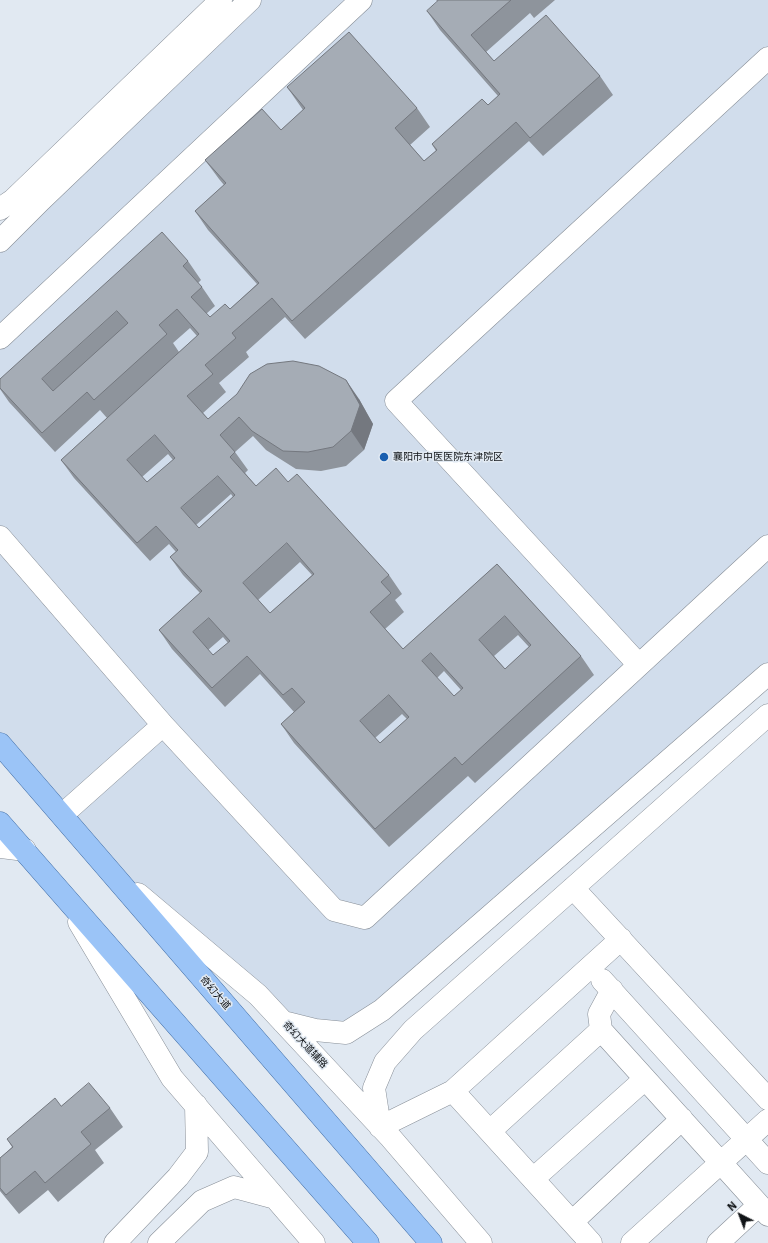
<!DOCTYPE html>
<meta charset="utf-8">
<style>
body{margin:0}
#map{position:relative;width:768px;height:1243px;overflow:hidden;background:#e1e9f2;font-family:"IBM Plex Sans",sans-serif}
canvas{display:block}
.north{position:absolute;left:720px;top:1195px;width:40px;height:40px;-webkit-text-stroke:3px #e1e9f2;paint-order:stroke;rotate:318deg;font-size:11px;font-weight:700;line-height:16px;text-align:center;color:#101316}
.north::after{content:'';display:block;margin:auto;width:14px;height:18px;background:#101316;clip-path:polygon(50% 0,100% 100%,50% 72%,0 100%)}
</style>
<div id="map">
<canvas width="768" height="1243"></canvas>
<div class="north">N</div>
</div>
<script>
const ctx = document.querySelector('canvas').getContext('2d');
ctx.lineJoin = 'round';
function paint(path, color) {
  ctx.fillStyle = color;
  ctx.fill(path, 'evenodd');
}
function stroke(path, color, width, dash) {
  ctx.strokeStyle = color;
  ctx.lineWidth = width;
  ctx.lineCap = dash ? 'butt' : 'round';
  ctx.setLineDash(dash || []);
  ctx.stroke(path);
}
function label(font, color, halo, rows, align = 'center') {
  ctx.font = font + ' "IBM Plex Sans","Noto Sans SC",sans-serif';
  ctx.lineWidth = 3;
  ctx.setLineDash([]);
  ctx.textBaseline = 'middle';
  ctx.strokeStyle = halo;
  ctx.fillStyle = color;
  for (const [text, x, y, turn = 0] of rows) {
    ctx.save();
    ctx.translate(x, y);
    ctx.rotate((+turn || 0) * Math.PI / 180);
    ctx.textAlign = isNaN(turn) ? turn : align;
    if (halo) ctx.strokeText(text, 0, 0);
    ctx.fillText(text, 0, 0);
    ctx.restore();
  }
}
paint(new Path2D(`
 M 250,0 L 768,0 L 768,674 L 346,1033 L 283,1022 L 108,869 L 0,744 L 0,241 Z`), '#d1ddec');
const minor = new Path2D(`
 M 0,209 L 13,200 L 221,0
 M 0,241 L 40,201 L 250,0
 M 0,338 L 361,0
 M 0,537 L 163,725 L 62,815
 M 639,665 L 396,401 L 768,58
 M 163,725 L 334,910 L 365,918 L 768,546
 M 0,847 L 25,850
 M 573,888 L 768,1099
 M 138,894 L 258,995 L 391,1138 L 481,1243
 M 79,922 L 172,1078 L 314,1243
 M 602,980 L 768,1163
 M 612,990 L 599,1014 L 601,1030 L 768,1215
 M 283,1022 L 315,1030 L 346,1033 L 382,1010 L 768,674
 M 453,1091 L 380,1127 L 374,1088 L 385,1062 L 413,1030 L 768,715
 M 490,1131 L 601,1030
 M 533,1179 L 645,1079
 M 572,1222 L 682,1119
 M 115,1243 L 178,1177 L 197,1152 L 196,1105
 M 159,1243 L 202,1201 L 234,1187 L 275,1198
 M 591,1243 L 453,1091 L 621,939
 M 632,1243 L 768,1120
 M 718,1243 L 759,1205`);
const major = new Path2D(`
 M 0,744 L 431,1243
 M 0,823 L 368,1243`);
stroke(minor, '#878e97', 23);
stroke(major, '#3f6ca5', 23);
stroke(minor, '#fff', 22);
stroke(major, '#9bc4f7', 22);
paint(new Path2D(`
 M 436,0 L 555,0 L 534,18 L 530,13 L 486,52 L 494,61 L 600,76 L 613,95 L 543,156 L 529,141 L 305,339 L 285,317 L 246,352 L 249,357 L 219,383 L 226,392 L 203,413 L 208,419 L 359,399 L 373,424 L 364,450 L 346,466 L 321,471 L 296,469 L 266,450 L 253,436 L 235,452 L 248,470 L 245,473 L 256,486 L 288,482 L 389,575 L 402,594 L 395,600 L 404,612 L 385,629 L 403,649 L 497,564 L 581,656 L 594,675 L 475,783 L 468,776 L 389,847 L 294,743 L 281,724 L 294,712 L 260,674 L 225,707 L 172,649 L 159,630 L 200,593 L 183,575 L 170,557 L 176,552 L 169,544 L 150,561 L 74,478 L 61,460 L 107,418 L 100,410 L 55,452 L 9,402 L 0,389 L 0,379 L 188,261 L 201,280 L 198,283 L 202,287 L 215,306 L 206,314 L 210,317 L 230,309 L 257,284 L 208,230 L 195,211 L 224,185 L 219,179 L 205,160 L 281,130 L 303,110 L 287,87 L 417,108 L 430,127 L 410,145 L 424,161 L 436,151 L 432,144 L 488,105 L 498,96 L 440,30 L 427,11 L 438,2 ZM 190,328 L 197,336 L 179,352 L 173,343 ZM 168,454 L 173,460 L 147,482 L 142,477 ZM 231,494 L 233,497 L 199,528 L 196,525 ZM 300,562 L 312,575 L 270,613 L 258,600 ZM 518,635 L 529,647 L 505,669 L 494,656 ZM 223,637 L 228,643 L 213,655 L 208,650 ZM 444,671 L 461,690 L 454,696 L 437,678 ZM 402,714 L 407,719 L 380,743 L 375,738 Z
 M 61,1106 L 110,1108 L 123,1127 L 95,1150 L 104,1163 L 58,1202 L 48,1190 L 19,1214 L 0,1191 L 0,1158 L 12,1147 L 7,1139 Z`), '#8e949c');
paint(new Path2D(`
 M 346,380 L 359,399 L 373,424 L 364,450 L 351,431 Z`), '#74787f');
const building = new Path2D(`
 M 439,0 L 511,0 L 471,35 L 494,61 L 546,15 L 600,76 L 530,138 L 516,122 L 292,321 L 272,298 L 232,333 L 236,338 L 205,365 L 213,374 L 187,396 L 208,419 L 237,394 L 250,374 L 267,364 L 293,361 L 319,366 L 346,380 L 360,405 L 351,431 L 333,447 L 308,452 L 283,451 L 252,431 L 239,417 L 220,435 L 235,452 L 230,457 L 256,486 L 276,468 L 288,482 L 297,474 L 389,575 L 381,582 L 391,593 L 370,612 L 403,649 L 497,564 L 581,656 L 462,765 L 455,757 L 375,829 L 281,724 L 305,702 L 292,688 L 283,695 L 247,656 L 212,688 L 159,630 L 202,591 L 170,557 L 178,550 L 156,526 L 137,543 L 61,460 L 199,334 L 177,309 L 159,325 L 167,334 L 94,400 L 87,392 L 42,433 L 0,388 L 0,379 L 162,232 L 188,261 L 183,266 L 202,287 L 191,297 L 210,317 L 225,304 L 230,309 L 259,283 L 195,211 L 226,183 L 205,160 L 262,109 L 281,130 L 305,108 L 287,87 L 349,32 L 417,108 L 395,128 L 424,161 L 437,150 L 432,144 L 482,99 L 488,105 L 500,94 L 427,11 ZM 117,311 L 128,323 L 53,391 L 42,379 ZM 155,435 L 175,458 L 147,482 L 127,460 ZM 218,476 L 235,495 L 199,528 L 181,508 ZM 287,543 L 314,574 L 270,613 L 243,583 ZM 505,616 L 531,645 L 505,669 L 479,640 ZM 209,618 L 230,641 L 213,655 L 193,632 ZM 431,653 L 463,688 L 454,696 L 422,661 ZM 389,695 L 409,717 L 380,743 L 360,721 Z
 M 89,1083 L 110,1108 L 81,1132 L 91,1144 L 45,1183 L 35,1171 L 6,1195 L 0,1188 L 0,1158 L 13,1147 L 7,1139 L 55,1098 L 61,1106 Z`);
paint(building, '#a5acb5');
stroke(building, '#74787f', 1);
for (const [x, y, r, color] of [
 [384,457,5,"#1a5faf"]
]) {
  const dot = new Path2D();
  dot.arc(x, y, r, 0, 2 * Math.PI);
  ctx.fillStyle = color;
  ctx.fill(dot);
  stroke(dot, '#e1e9f2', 1.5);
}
label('10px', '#101316', '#e1e9f2', [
 ["襄阳市中医医院东津院区",393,457]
], 'left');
label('10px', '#101316', '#e1e9f2', [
 ["奇幻大道",215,993,49],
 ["奇幻大道辅路",305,1045,47]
]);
</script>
